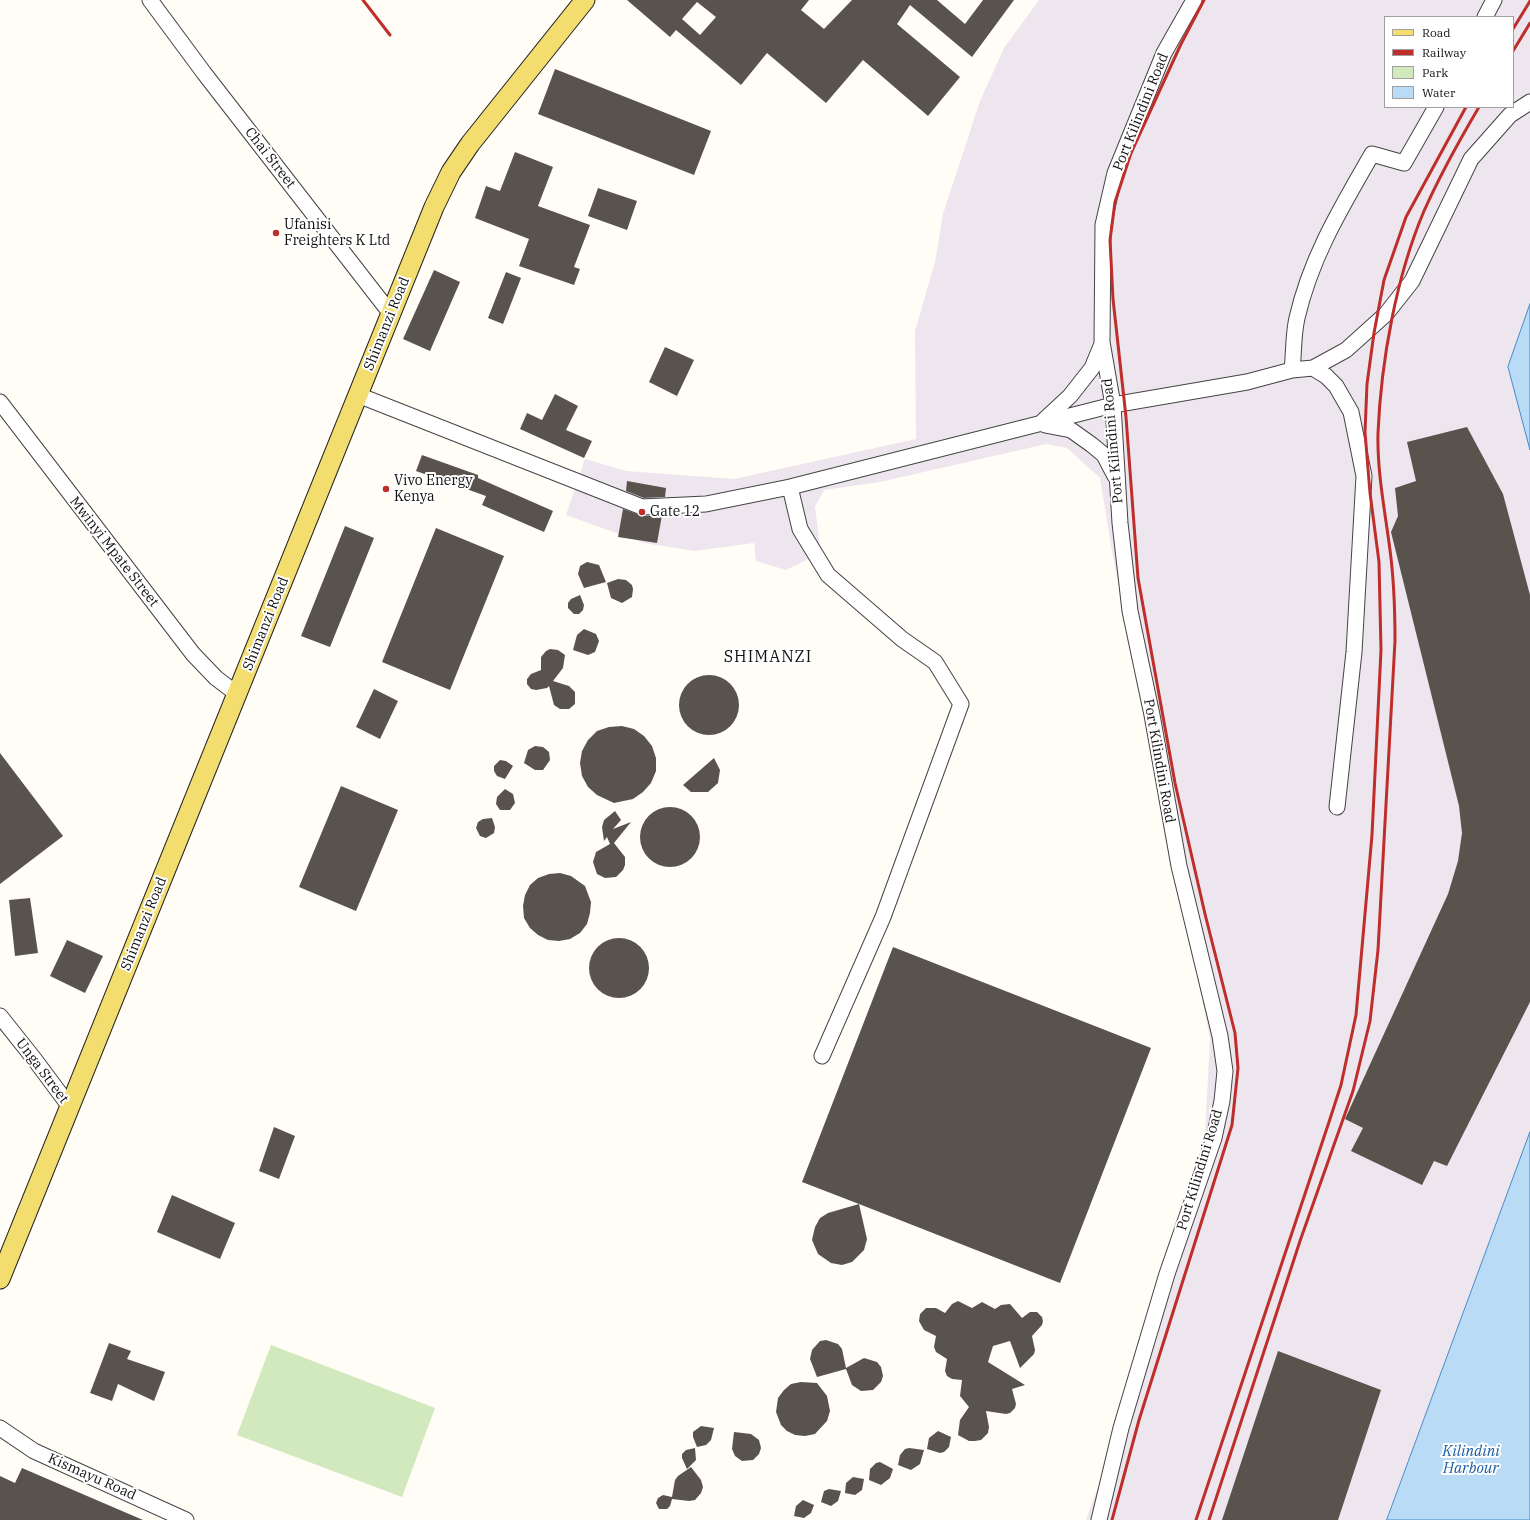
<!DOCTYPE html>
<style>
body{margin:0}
#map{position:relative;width:1530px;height:1520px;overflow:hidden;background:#fffdf5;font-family:"IBM Plex Serif",serif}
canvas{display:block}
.legend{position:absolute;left:1384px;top:16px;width:130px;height:92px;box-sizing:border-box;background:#fff;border:1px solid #a0a0a0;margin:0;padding:5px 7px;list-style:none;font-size:12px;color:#111}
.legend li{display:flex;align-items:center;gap:8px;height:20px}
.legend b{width:20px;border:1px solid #a0a0a0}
</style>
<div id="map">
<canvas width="1530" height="1520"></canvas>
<ul class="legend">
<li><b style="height:5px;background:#f4dd6f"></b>Road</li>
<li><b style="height:5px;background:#be2e2b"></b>Railway</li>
<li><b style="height:11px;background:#d2e9be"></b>Park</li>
<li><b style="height:11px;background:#badbf5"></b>Water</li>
</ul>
</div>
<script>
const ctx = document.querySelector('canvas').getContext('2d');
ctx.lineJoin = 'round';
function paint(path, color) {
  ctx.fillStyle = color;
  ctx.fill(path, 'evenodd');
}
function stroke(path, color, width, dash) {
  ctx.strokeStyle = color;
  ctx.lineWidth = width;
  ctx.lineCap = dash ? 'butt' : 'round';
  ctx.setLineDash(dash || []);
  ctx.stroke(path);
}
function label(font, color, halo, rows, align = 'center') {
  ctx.font = font + ' "IBM Plex Serif",serif';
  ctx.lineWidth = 4;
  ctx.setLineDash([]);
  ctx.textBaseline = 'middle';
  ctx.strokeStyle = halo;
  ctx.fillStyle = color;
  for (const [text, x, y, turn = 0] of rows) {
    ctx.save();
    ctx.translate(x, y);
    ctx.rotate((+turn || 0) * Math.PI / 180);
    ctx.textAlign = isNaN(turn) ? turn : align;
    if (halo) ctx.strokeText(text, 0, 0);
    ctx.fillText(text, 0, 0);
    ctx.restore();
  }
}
paint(new Path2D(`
 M 1039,0 L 1530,0 L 1530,1152 L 1391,1520 L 1086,1520 L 1117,1435 L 1204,1153 L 1210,1038 L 1113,557 L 1100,478 L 1067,448 L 1046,444 L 880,482 L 824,490 L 815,507 L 821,553 L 786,570 L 756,561 L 754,543 L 694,551 L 644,543 L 566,515 L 585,459 L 626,471 L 734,479 L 916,439 L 915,331 L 935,262 L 943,214 L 980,101 L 1004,48 ZM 1385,17 L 1513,17 L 1513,107 L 1385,107 Z`), '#eee6ee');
paint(new Path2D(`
 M 271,1345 L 435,1408 L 402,1497 L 237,1435 Z`), '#d2e9be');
const water = new Path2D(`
 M 1530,304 L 1530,450 L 1508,367 Z
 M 1530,1132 L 1530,1520 L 1387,1520 Z`);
paint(water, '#badbf5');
stroke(water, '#438bca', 1);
paint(new Path2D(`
 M 627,0 L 809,0 L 801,10 L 824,29 L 852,0 L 937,0 L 965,24 L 983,0 L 1014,0 L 972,57 L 910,5 L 897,24 L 960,77 L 928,116 L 863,60 L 826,103 L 767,53 L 741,85 L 676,30 L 670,37 ZM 697,2 L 716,17 L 700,35 L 682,19 Z
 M 555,69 L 711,131 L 694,175 L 538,114 Z
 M 515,152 L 553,167 L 538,206 L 590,225 L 574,267 L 580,269 L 574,285 L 519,266 L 529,239 L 475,218 L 486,186 L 500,191 Z
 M 598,188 L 637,201 L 627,230 L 588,216 Z
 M 434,270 L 460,282 L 430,351 L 403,339 Z
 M 506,272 L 521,278 L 503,324 L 488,318 Z
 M 665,347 L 694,360 L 677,396 L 649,382 Z
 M 555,394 L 578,406 L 566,430 L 592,441 L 584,458 L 520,429 L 527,413 L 542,420 Z
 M 1467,427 L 1503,494 L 1530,595 L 1530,1002 L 1447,1166 L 1434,1161 L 1422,1185 L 1351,1151 L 1363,1128 L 1345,1119 L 1448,894 L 1458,861 L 1462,833 L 1459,806 L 1391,532 L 1398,516 L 1395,488 L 1416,481 L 1407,442 Z
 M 422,455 L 478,475 L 478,478 L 553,511 L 544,532 L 482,505 L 486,496 L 416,471 Z
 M 627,481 L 666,488 L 665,497 L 644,498 L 626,491 Z
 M 623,509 L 642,516 L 662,515 L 657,543 L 618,537 Z
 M 345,526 L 374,538 L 330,647 L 301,636 Z
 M 436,528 L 504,556 L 450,690 L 382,662 Z
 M 587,562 L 599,565 L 606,582 L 584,588 L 578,574 L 580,566 Z
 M 618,579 L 626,580 L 632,585 L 633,589 L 632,597 L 622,603 L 611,598 L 607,583 Z
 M 580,595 L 584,605 L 583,610 L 579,614 L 574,614 L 568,608 L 568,603 L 571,599 Z
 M 584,629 L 596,634 L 599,641 L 595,652 L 588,655 L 573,650 L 577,635 Z
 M 550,649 L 558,650 L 565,655 L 563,668 L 553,681 L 569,686 L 575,692 L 575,704 L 569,709 L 560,709 L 554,705 L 549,686 L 547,688 L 536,690 L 531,689 L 527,684 L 527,679 L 531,674 L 541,670 L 541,657 L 546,651 Z
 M679 705a30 30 0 1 1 60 0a30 30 0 1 1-60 0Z
 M 374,689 L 398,701 L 380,739 L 356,727 Z
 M 622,726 L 634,729 L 644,736 L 652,746 L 656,758 L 656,771 L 651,783 L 643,792 L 633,799 L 614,803 L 597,795 L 588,787 L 582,776 L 580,763 L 582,751 L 588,740 L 597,731 L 609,727 Z
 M 535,746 L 543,747 L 549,752 L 550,760 L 543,770 L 535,770 L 524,763 L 528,750 Z
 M 0,753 L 63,836 L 0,884 Z
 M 714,758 L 720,770 L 718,783 L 708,792 L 691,792 L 683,785 Z
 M 500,760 L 506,761 L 513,766 L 505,779 L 497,776 L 494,771 L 494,766 Z
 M 341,786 L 398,810 L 356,911 L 299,887 Z
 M 505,789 L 513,794 L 515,803 L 510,810 L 500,810 L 496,804 L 497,797 Z
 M640 837a30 30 0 1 1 60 0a30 30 0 1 1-60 0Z
 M 615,811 L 621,820 L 613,829 L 631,822 L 614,843 L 625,857 L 625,865 L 623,870 L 616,877 L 605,878 L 597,874 L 593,862 L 596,852 L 610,844 L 607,837 L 604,841 L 602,827 L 604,820 Z
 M 492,818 L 495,827 L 494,833 L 486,838 L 480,836 L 476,828 L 478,822 L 483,819 Z
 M 560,873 L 571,876 L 585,886 L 591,902 L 590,913 L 587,924 L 580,933 L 570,939 L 559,941 L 548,940 L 538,935 L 530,928 L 524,918 L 523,906 L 525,895 L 530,885 L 538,878 L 549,874 Z
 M 30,898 L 38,953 L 15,956 L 9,900 Z
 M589 968a30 30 0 1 1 60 0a30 30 0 1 1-60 0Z
 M 67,940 L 103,956 L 85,993 L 50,976 Z
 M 893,947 L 1151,1048 L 1060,1283 L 859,1204 L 867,1239 L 864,1250 L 852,1262 L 842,1265 L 831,1263 L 818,1254 L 812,1240 L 815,1227 L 820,1218 L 828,1213 L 859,1204 L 802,1182 Z
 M 274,1127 L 295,1136 L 279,1179 L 259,1171 Z
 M 172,1195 L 235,1223 L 220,1259 L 157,1232 Z
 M 958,1301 L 972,1308 L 982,1302 L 995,1309 L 1001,1305 L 1010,1304 L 1022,1318 L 1030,1312 L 1037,1312 L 1042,1317 L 1043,1321 L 1042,1325 L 1032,1336 L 1035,1350 L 1034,1354 L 1020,1368 L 1010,1341 L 993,1346 L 988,1362 L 1025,1385 L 1012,1389 L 1016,1404 L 1015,1408 L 1010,1413 L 1006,1414 L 986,1411 L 989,1427 L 988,1433 L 981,1440 L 975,1441 L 969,1441 L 958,1435 L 960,1420 L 969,1407 L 960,1396 L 962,1380 L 952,1379 L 947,1376 L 945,1371 L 947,1359 L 936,1352 L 934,1347 L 936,1336 L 924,1330 L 919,1321 L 920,1314 L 926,1308 L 936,1308 L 945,1313 L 952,1304 Z
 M 826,1340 L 838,1344 L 842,1349 L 846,1368 L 864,1358 L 877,1362 L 881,1367 L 883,1376 L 881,1382 L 873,1390 L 861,1391 L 852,1385 L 846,1369 L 817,1377 L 810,1359 L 812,1350 L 820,1341 Z
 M 109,1343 L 131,1351 L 127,1359 L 165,1372 L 154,1401 L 118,1384 L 112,1401 L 90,1393 Z
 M 1278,1351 L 1381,1390 L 1338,1520 L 1222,1520 Z
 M 801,1382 L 817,1383 L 827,1396 L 830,1411 L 827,1421 L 815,1434 L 805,1436 L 795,1435 L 787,1431 L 781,1425 L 776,1412 L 778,1398 L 784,1390 L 791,1384 Z
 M 701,1426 L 714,1428 L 711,1440 L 706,1445 L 697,1447 L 693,1437 L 693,1432 Z
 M 938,1431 L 951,1437 L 949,1447 L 944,1452 L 940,1453 L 927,1449 L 929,1438 Z
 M 734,1432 L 751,1434 L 759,1440 L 761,1448 L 759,1454 L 753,1460 L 742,1461 L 735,1456 L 732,1449 Z
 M 695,1448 L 696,1460 L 687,1469 L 682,1458 L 682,1454 L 686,1450 Z
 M 909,1448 L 924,1450 L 920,1464 L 911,1470 L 898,1465 L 900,1455 L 905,1449 Z
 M 880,1462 L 893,1469 L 890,1478 L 881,1485 L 869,1480 L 870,1469 L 876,1463 Z
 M 691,1467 L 701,1480 L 703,1487 L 701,1493 L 695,1500 L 689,1501 L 672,1499 L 670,1506 L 667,1509 L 659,1509 L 656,1503 L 658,1498 L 663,1495 L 672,1497 L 675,1480 L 678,1476 Z
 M 22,1468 L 143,1520 L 0,1520 L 0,1476 L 15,1483 Z
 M 853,1477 L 864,1479 L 862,1490 L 855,1495 L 845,1493 L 846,1483 Z
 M 829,1489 L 841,1491 L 838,1501 L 831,1506 L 821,1502 L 824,1491 Z
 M 803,1500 L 814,1505 L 811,1513 L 804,1518 L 794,1516 L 796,1506 Z`), '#59534d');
const minor = new Path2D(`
 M 150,0 L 204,73 L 391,314
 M 1485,17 L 1494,0
 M 1313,368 L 1346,350 L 1386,314 L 1412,281 L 1471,159 L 1510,115 L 1530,102
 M 1292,370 C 1294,353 1293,335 1297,318 C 1311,257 1341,208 1372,154 L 1404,163 L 1436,107
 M 358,395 L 642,507 L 706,504 L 790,487 L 1113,405 L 1247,382 L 1292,370 L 1313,368 L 1326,376 L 1336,386 L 1351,412 L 1364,476 L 1354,652 L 1337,807
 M 0,402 L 193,654 L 216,678 L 237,694
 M 1042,422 L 1070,396 L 1092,368 L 1102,344
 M 1045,425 L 1071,430 L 1092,445 L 1104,455 L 1115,476
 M 790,487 L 800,529 L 828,575 L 902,639 L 935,662 L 961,704 L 883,917 L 822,1056
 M 0,1016 L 35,1060 L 70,1107
 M 0,1428 L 34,1451 L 186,1520
 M 1099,1520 L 1121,1428 L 1167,1274 L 1214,1138 L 1222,1101 L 1225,1071 L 1220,1036 L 1179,866 L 1152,715 L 1130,611 L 1120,523 L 1113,405 L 1102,342 L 1103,225 L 1115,173 L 1164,53 L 1194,0`);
const major = new Path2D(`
 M 0,1279 L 434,207 L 451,172 L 470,144 L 585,0`);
stroke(minor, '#444', 17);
stroke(major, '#222', 21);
stroke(minor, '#fff', 15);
stroke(major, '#f4dd6f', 19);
stroke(new Path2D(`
 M 363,0 L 390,35
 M 1513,29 L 1530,1
 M 1513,51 L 1530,23
 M 1112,1520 L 1139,1420 L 1232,1125 L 1238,1068 L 1235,1033 L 1205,914 L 1175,783 L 1138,578 L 1126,417 L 1113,299 L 1110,240 L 1115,202 L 1131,153 L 1181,44 L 1204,0
 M 1196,1520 L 1329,1122 L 1341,1085 L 1356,1015 L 1372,835 L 1381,650 L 1379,562 L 1370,493 L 1365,432 L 1367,384 L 1374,333 L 1384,280 L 1406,217 L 1466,107
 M 1209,1520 L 1300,1241 L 1353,1091 L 1370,1021 L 1378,950 L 1395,641 C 1395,610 1394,580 1390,550 C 1385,511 1377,472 1378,433 C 1381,362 1396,277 1424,211 C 1440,175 1459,141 1479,107`), '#be2e2b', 3);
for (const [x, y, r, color] of [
 [276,233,4,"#be2e2b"],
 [386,489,4,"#be2e2b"],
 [642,512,4,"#be2e2b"]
]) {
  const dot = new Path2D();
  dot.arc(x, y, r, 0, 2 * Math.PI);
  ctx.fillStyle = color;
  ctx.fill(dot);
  stroke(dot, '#fff', 1.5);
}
label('14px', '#111', '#fff', [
 ["Port Kilindini Road",1141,112,-68],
 ["Chai Street",270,158,52],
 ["Shimanzi Road",387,324,-68],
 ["Port Kilindini Road",1113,441,-95],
 ["Mwinyi Mpate Street",114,552,52],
 ["Shimanzi Road",266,624,-68],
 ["Port Kilindini Road",1159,761,80],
 ["Shimanzi Road",144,924,-68],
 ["Unga Street",42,1071,53],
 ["Port Kilindini Road",1200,1170,-73],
 ["Kismayu Road",92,1477,24]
]);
label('14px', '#111', '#fff', [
 ["Ufanisi",284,225],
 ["Freighters K Ltd",284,241],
 ["Vivo Energy",394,481],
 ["Kenya",394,497],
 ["Gate 12",650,512]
], 'left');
label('italic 15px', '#1c5ea1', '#fff', [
 ["Kilindini",1471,1452],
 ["Harbour",1471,1469]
]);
ctx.letterSpacing = '1px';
label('16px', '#111', '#fff', [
 ["SHIMANZI",768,657]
]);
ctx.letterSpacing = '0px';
</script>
